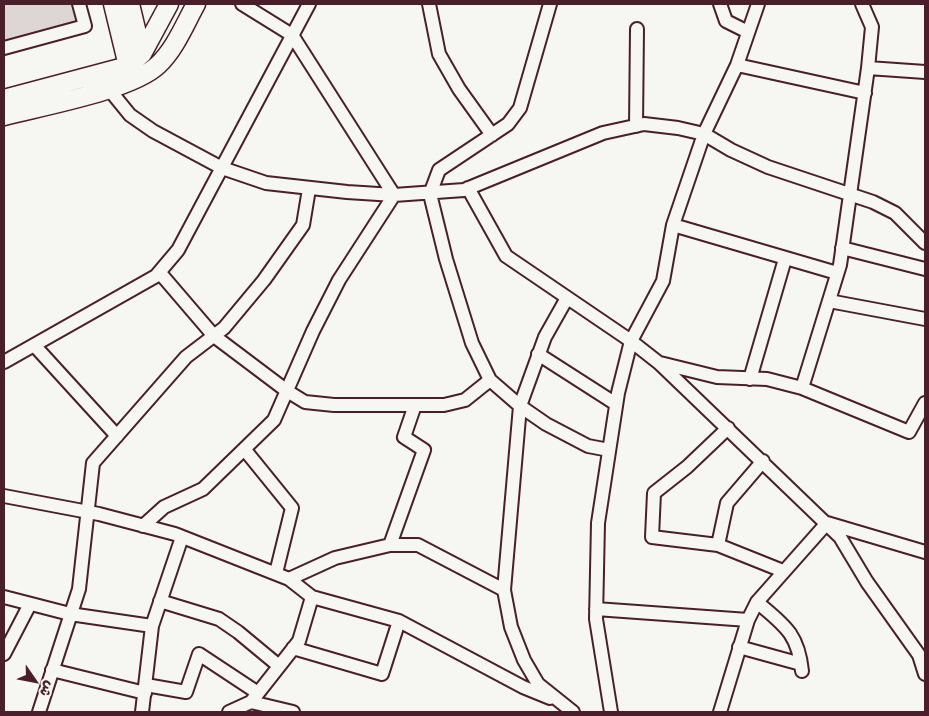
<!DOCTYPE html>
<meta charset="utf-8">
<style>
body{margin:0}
#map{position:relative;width:929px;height:716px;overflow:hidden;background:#f6f6f2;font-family:"Playpen Sans","Playpen Sans Arabic",sans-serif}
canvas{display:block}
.frame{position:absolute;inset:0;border:5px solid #4a1f2b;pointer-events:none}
.north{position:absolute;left:10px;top:656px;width:50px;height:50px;-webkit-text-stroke:4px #f6f6f2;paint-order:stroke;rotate:123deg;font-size:14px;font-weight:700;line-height:20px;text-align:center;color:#4a1f2b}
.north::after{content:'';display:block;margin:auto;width:18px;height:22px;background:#4a1f2b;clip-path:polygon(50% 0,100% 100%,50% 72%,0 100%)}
</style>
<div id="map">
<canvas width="929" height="716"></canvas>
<div class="frame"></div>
<div class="north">ش</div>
</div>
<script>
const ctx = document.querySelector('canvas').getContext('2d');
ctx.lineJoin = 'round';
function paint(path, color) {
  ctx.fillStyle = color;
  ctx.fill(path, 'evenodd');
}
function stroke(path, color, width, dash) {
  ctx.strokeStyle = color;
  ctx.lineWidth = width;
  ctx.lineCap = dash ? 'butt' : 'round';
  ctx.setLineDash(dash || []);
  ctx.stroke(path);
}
paint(new Path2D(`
 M 4,4 L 79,4 L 85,26 L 4,48 Z`), '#ddd6d5');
const street = new Path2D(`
 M 429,4 L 439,54 L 459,89 L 492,135
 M 550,4 L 520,108 L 508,124 L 439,170 L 430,194 L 446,259 L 472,343 L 490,380 L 520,406 L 546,424 L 588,446 L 609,450
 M 720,4 L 726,21 L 748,32
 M 862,4 L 872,27 L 868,68
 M 4,48 L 85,26 L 79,4
 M 737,65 L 865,93
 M 108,88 L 130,115 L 153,131 L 222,168 L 266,183 L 347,192 L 394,195 L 464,190 L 603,133 L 644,124 L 678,128 L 704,134 L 731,150 L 768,167 L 873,202 L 895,213 L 925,243
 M 636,126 L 637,29
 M 468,188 L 506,256 L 631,341 L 659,363 L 840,537 L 867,582 L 919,655 L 925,674
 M 673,225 L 837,273
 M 842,248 L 925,269
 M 160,273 L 214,336 L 287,391 L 305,402 L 334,405 L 444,405 L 465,400 L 490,380
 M 567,298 L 545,337 L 520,406 L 504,590 L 511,627 L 524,660 L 538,684 L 573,712
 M 829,301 L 925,319
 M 34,345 L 117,436
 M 538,354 L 616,404
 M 4,362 L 156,276 L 178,250 L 309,4
 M 660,363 L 717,377 L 767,379 L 802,388 L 840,265 L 868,68 L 925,72
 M 750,379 L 785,259
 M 802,388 L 909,432 L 925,403
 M 245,450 L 292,508 L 276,573
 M 763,461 L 727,503 L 718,545 L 783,571
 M 4,496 L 99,514 L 175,534 L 289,579 L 335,558 L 390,545 L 418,545 L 504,590
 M 143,526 L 164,507 L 203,489 L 274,420 L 313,331 L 339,280 L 394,195 L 292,35 L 242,4
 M 390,545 L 424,450 L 404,437 L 415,405
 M 718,545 L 652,537 L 654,493 L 687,467 L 728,428
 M 289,579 L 312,597
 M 4,597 L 70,614 L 152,626 L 142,712
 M 160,601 L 219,619 L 238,632 L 279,666
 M 757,602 C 784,625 798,633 802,671
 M 596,609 L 748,620 L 757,602 L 827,523 L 925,552
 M 152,626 L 182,537
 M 739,647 L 801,664
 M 293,648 L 382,674 L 399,621
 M 4,654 L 30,604
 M 52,670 L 145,693
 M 146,685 L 186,692 L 199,654 L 258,693
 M 251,702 L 293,712
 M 39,712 L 79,589 L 93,463 L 186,357 L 224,328 L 264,280 L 303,225 L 309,189
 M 229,712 L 251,702 L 299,641 L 312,597 L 399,621 L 523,687 L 550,698
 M 611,712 L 596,619 L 598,523 L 618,393 L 631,341 L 663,281 L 673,225 L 704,134 L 737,65 L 758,4
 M 720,712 L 748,620`);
const secondary = new Path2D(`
 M 113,4 L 128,66
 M 130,4 L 142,54
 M 4,99 L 128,66 L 142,54 L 169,4
 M 4,116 C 42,106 132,90 158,65 C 175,49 185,24 196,4`);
stroke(street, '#4a1f2b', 16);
stroke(secondary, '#4a1f2b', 21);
stroke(street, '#f6f6f2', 12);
stroke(secondary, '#f6f6f2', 18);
</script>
